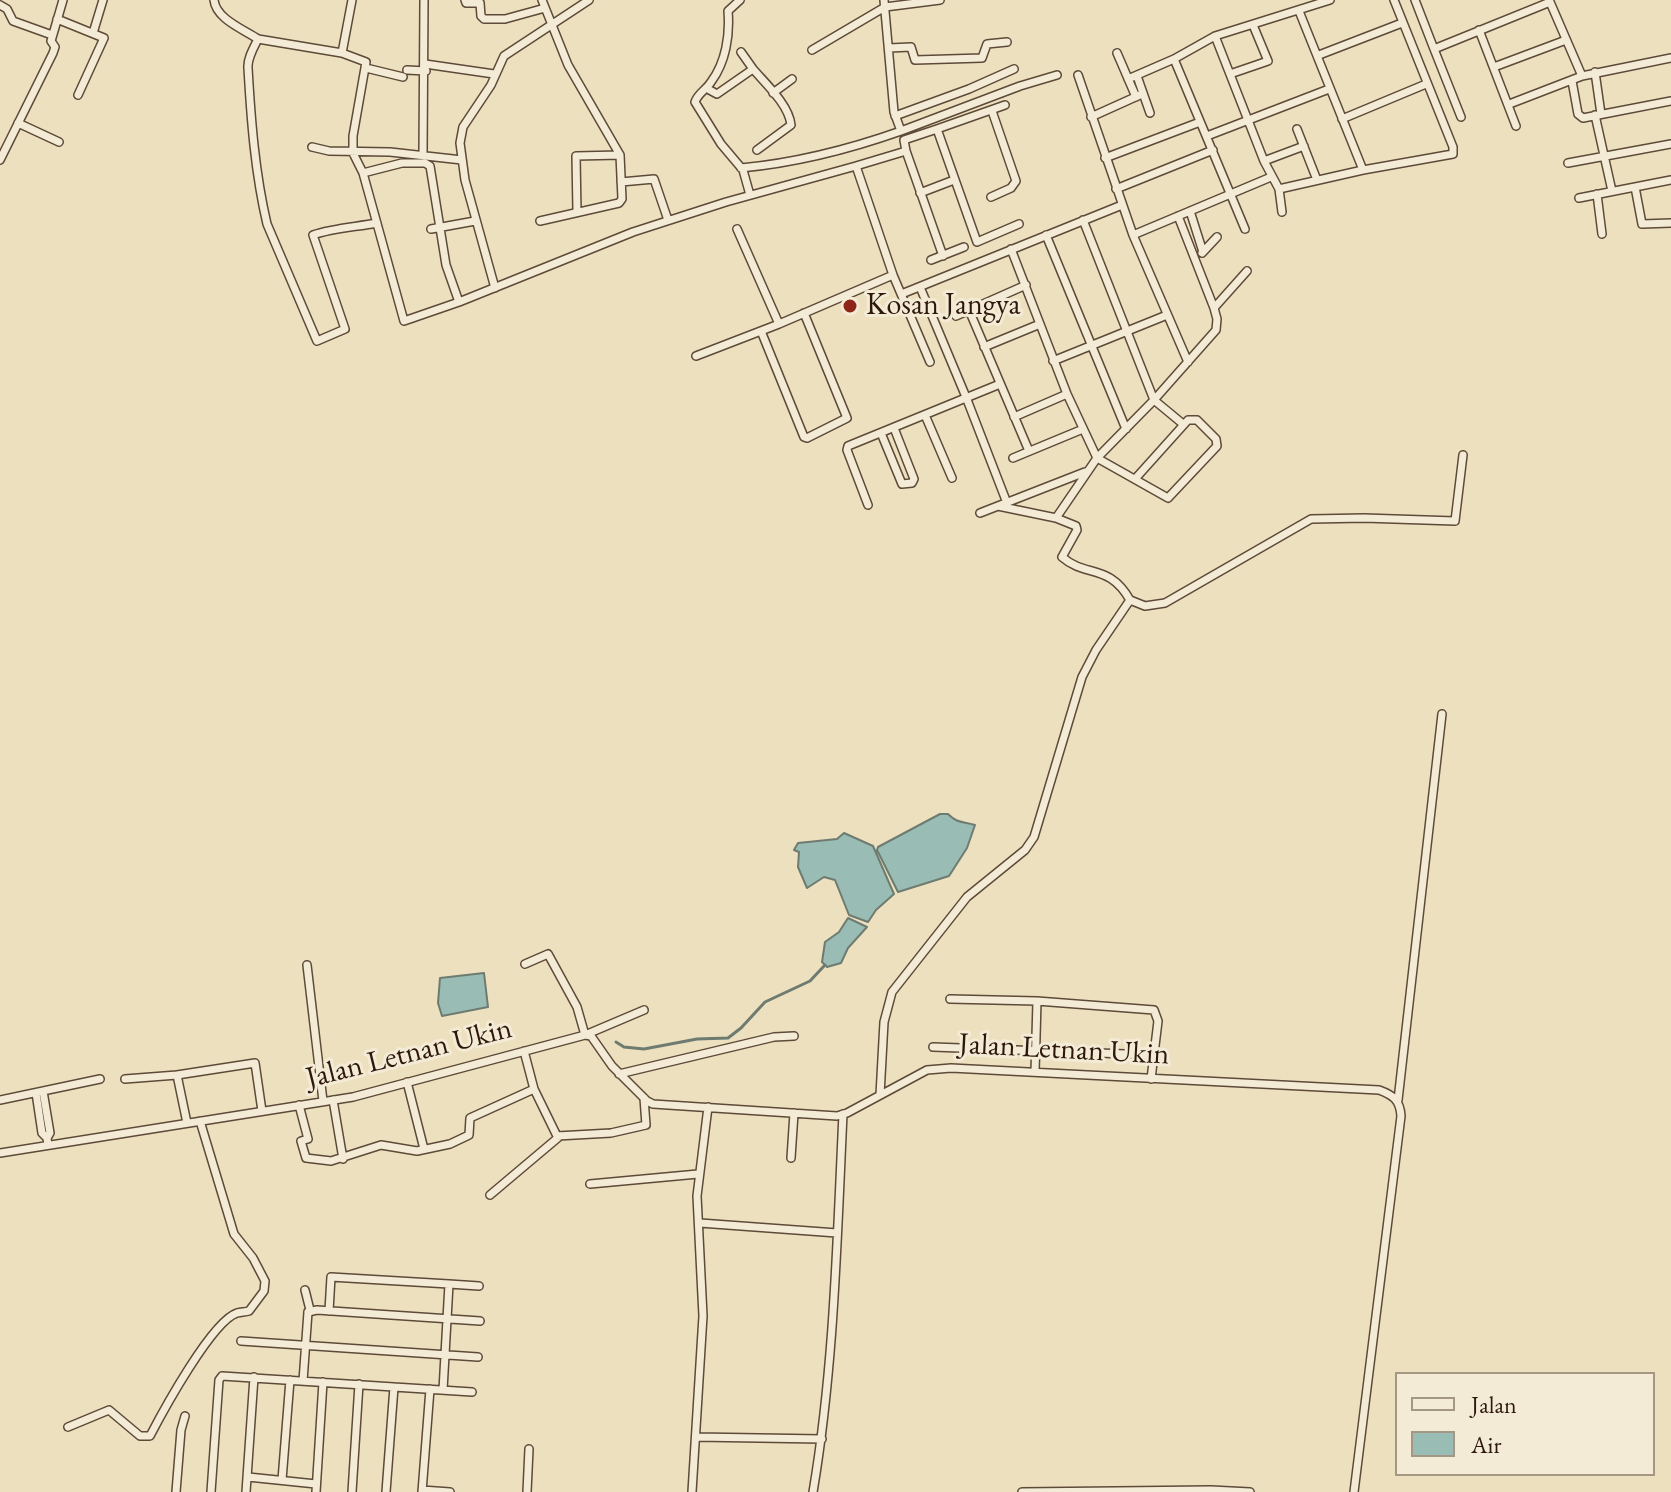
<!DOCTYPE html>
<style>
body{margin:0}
#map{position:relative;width:1671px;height:1492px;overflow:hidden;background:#ede0bf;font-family:"EB Garamond",serif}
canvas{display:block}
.legend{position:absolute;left:1395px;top:1372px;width:260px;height:104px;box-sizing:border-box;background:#f3ebd5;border:2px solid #a49784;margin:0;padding:10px 14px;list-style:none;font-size:24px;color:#2d180b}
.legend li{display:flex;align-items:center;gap:16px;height:40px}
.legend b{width:40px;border:2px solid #a49784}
</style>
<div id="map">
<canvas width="1671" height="1492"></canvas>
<ul class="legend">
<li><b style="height:10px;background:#f3ebd5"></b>Jalan</li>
<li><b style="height:22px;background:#99bdb4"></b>Air</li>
</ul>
</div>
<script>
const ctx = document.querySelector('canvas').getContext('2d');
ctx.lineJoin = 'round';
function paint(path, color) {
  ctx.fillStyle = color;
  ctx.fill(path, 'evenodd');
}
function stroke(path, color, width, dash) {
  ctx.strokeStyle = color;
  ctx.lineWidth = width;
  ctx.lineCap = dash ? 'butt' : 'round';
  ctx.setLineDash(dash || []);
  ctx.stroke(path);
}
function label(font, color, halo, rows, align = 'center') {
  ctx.font = font + ' "EB Garamond",serif';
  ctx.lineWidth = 6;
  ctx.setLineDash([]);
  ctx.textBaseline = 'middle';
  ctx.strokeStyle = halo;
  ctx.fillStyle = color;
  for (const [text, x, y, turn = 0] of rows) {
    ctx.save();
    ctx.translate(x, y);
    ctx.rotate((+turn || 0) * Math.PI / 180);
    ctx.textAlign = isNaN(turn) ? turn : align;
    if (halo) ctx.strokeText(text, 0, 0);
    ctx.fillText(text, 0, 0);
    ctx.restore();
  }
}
const water = new Path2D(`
 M 940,814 L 948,814 C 958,824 963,821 975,825 L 967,848 L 949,876 L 898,892 L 877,850 L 878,847 Z
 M 844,833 L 873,846 L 894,894 L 876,910 L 868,922 L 849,915 L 835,880 L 824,877 L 807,888 L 798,867 L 799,852 L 794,850 L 798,843 L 837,839 Z
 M 848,918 L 867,927 L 848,948 L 841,963 L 827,967 L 822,962 L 825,942 L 839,932 Z
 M 484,973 L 488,1007 L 442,1016 L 438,1003 L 440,978 Z`);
paint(water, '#99bdb4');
stroke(water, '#6e7b70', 2);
stroke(new Path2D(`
 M 616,1042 L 624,1047 L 644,1049 L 697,1039 L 728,1038 L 741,1028 L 765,1002 L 810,981 L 825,965`), '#6e7b70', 3);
const street = new Path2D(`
 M 214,0 C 216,19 243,29 258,39 C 254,47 247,59 248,68 C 251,120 255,173 267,224 L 317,341 L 345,329 L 313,235 C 333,228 356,227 377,223
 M 465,0 L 466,3 L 480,3 L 481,16 L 484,19 L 505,19 L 545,8
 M 740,0 L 728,11 C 730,35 726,62 711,82 C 706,90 698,93 695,102 L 721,144 L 743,170 L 750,195
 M 884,0 L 894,112 L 901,131 L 1020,86 L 1057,75
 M 1415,0 L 1434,49 L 1550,2 L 1582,76
 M 0,5 L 7,9 L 13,21 L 52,35
 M 1299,11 L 1363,170
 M 57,19 L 104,38 L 78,95
 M 1479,30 L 1516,126
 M 93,33 L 103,0
 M 1215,36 L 1264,161 L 1279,189 L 1282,212
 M 258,39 L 342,53 L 366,62 L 353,136 L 353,153 L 363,173 L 404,321 L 459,302 L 633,232 L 726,202 L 856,166 L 893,275 L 779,324 L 737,229
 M 889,48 L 911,47 L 915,60 L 982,58 L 987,44 L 1007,42
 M 1434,49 L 1461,117
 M 812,50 L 885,7 L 940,0
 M 741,52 L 753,69
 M 342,53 L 352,0
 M 1117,53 L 1136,97
 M 1319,55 L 1402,23
 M 1174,59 L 1245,229
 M 425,64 L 494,74
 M 1494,67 L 1566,40
 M 366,68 L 403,77
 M 407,70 L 426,71
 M 1595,72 L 1601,114
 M 1230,74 L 1268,61 L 1253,25
 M 1078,75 L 1133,235 L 1188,362
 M 1137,76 L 1150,113
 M 1128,79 L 1174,59 L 1215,36 L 1330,0
 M 1572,81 L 1578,114 L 1583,118 L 1671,101
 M 706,88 L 717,94 L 753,69 C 766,84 789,105 791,125 L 757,150
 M 773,93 L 792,79
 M 1512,103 L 1582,76 L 1671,58
 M 1595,115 L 1612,191
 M 895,116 L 969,89 L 1014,69
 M 1091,117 L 1142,94
 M 1342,119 L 1426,84
 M 18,123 L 59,142
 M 937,129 L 1005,105
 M 1297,129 L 1317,180
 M 1207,136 L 1329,89
 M 312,147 L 329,151 L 390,152 L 462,160
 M 906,151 L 904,140 L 937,129 L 977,242 L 1019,224
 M 423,155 L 424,0
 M 1105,158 L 1200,122
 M 0,160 L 53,53 L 55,47 L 51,41 L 63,0
 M 1264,161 L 1304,146
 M 1568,163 L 1671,144
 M 856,166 L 906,151 L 943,256
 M 741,168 C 795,163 850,149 901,131
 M 363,173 L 402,163 L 425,163 L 430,166 L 446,265 L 459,302
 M 621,182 L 654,179 L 668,220
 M 1635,187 L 1642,224 L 1671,223
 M 1116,189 L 1213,150
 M 1279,189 L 1363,170 L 1453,154 L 1453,147 L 1394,0
 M 920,193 L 954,180
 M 1597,194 L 1602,234
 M 991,197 L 1011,188 L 1016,181 L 992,111
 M 1579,198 L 1671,180
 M 1190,211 L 1203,252
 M 577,212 L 576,156 L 620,155
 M 1083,220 L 1154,400 L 1183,424
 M 540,221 L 619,203 L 622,199 L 620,155 L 568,65 L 542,0
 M 431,229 L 475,221
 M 1046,235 L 1126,429
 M 1133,235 L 1271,177
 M 1011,249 L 1067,394 L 1097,458 L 1168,498 L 1217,446 L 1216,439 L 1197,420 L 1188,420 L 1135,479
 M 1202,253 L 1217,237
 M 931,260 L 964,247
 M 893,275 L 930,362
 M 920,287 L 966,397 L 1007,503
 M 495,288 L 465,180 L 460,143 L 463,127 L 491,85 L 504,56 L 589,0
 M 904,293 L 1122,205
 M 1214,308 L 1247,271
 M 969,310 L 1029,451
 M 956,316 L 1026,285
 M 761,331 L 804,437 L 807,438 L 847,418 L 804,313
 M 984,347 L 1040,324
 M 696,356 L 779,324
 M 1053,361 L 1167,315
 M 925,415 L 952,478
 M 1014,417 L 1067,394
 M 881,433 L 902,484 L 912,483 L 914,479 L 894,428
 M 1013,458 L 1083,429
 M 868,505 L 847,450 L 848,446 L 1000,384
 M 998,506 L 1056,518 L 1076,526 L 1077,530 L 1062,557 C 1086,578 1109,563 1130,600
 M 980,513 L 1085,472
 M 1056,518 L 1097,458 L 1154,400 L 1216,330 L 1217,319 L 1214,308 L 1178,216
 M 525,964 L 548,954 L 577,1007 L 585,1035 L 644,1010
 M 307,965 L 323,1101
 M 950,999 L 1037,1001 L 1154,1010 L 1158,1021 L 1151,1079
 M 933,1047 L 1153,1055
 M 524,1051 L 534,1089 L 557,1136 L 611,1133 L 646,1125 L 644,1098
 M 1035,1072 L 1037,1001
 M 619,1074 L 774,1037 L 794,1036
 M 177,1075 L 187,1123
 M 125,1079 L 177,1075 L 255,1063 L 262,1111
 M 407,1082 L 424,1149
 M 43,1091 L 50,1133 L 47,1138 L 48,1145
 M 36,1093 L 42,1133 L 47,1138
 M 880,1095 L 884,1022 L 892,992 L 967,897 L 1025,850 L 1034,837 L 1082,677 L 1096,650 L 1130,600 L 1145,606 L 1165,603 L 1311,519 L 1364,518 L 1455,521 L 1463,455
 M 0,1100 L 100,1079
 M 333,1100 L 343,1159
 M 1398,1100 L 1442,714
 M 299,1105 L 308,1139 L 301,1141 L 306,1158 L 331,1161 L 381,1145 L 417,1151 L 450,1144 L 469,1135 L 470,1118 L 534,1089
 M 0,1153 L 353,1097 L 585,1035 L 591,1036 L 612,1066 L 647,1101 L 653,1104 L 837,1116 L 847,1113 L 927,1070 L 951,1068 L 1379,1090 C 1393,1095 1400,1100 1401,1116 L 1354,1492
 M 791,1158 L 794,1113
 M 590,1184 L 698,1174
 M 490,1195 L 560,1136
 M 700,1223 L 837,1233
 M 449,1284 L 479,1286
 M 305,1290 L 310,1310 L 308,1312
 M 329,1311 L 331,1277 L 449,1284 L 443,1390
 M 241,1341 L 478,1357
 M 303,1381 L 308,1312 L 317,1310 L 480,1321
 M 68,1427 L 109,1410 L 140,1436 L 150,1436 C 163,1411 212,1321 237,1313 C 241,1312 245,1312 249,1311 L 264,1291 L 265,1281 L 253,1258 L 234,1234 L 200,1121
 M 696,1437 L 822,1439
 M 248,1477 L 316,1484
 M 282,1480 L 290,1380
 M 422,1490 L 450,1492
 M 176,1492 L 181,1430 L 185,1416
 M 211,1492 L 219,1380 L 222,1376 L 472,1392
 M 246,1492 L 254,1377
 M 316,1492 L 323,1382
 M 352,1492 L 359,1384
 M 386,1492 L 394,1387
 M 422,1492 L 430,1389
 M 527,1492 L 529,1449
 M 692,1492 L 703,1316 L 697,1196 L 708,1107
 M 813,1492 C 834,1368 837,1240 843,1114
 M 1022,1492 L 1211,1490 L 1250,1492`);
stroke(street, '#5d4a38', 10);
stroke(street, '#f3ebd5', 7);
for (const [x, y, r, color] of [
 [850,306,8,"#8f2418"]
]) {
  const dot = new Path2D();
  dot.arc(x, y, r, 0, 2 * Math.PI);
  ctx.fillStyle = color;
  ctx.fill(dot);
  stroke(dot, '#f3ebd5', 3);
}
label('30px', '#2d180b', '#f3ebd5', [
 ["Kosan Jangya",866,306]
], 'left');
label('30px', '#2d180b', '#f3ebd5', [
 ["Jalan Letnan Ukin",1064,1050,3],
 ["Jalan Letnan Ukin",409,1054,-14]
]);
</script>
